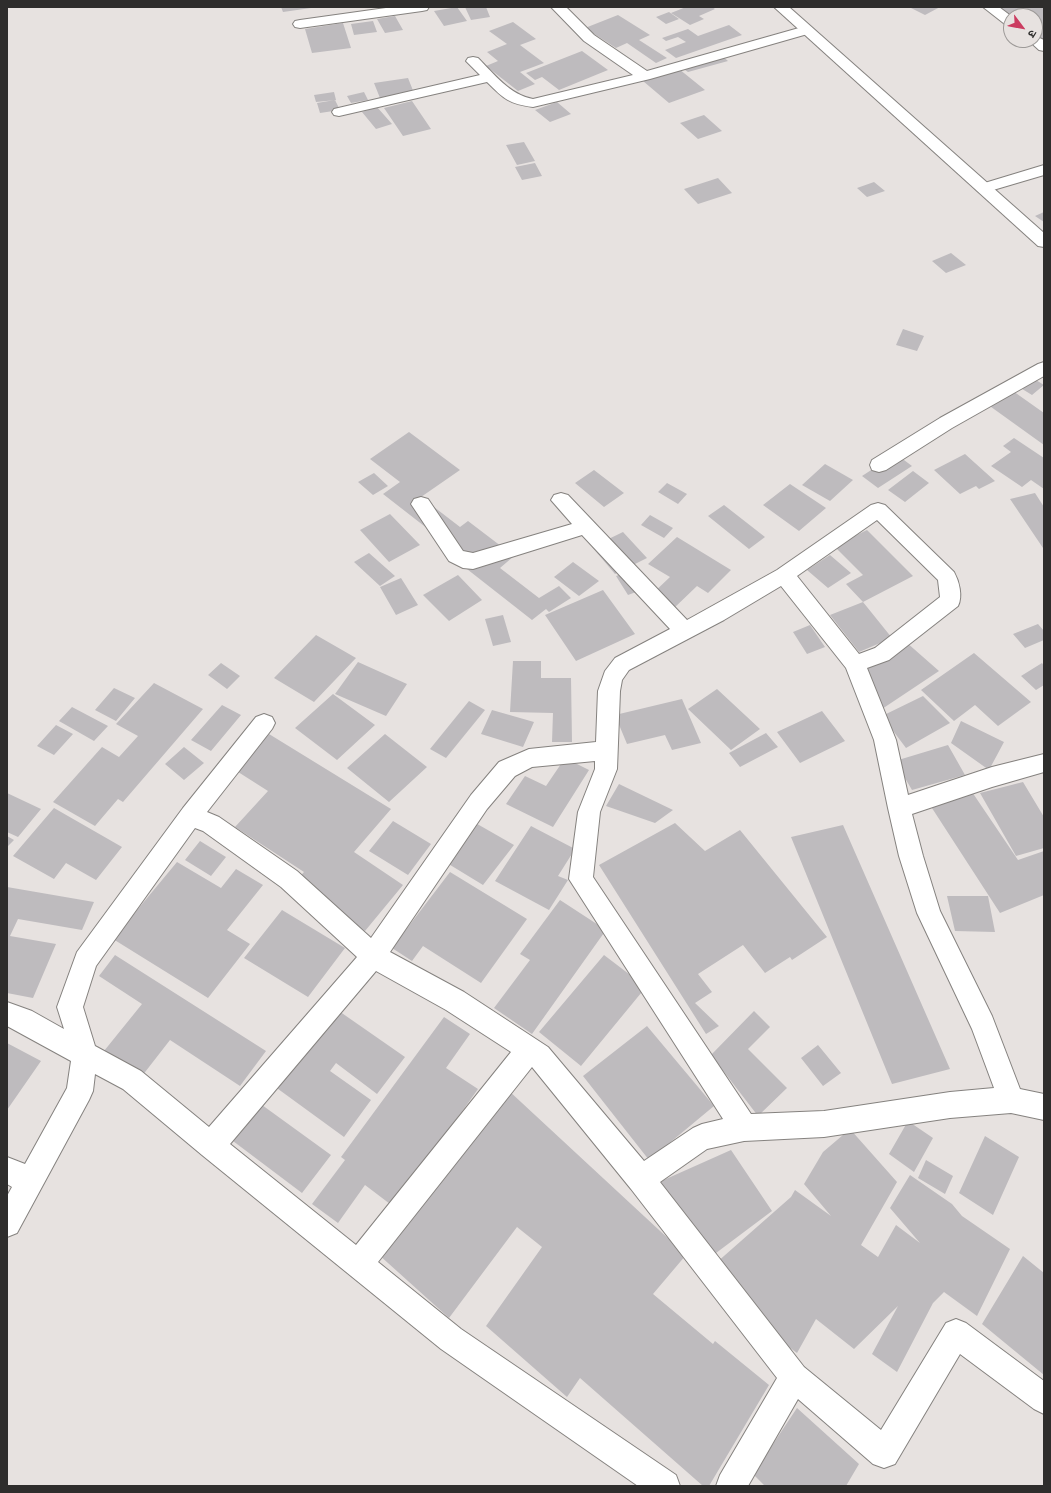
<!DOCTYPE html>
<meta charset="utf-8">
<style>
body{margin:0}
#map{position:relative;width:1051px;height:1493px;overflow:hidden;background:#e7e2e0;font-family:"Noto Sans","Noto Sans Devanagari",sans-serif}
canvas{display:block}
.frame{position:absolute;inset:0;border:8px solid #2e2d2c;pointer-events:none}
.north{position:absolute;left:1003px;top:8px;width:40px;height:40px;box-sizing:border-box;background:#e7e2e0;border:1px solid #9d9a98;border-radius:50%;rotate:122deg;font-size:11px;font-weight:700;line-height:16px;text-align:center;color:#2e2d2c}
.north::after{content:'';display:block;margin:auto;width:14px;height:18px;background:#cb3c60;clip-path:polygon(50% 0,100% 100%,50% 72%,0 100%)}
</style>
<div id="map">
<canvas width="1051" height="1493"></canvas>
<div class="frame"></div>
<div class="north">उ</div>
</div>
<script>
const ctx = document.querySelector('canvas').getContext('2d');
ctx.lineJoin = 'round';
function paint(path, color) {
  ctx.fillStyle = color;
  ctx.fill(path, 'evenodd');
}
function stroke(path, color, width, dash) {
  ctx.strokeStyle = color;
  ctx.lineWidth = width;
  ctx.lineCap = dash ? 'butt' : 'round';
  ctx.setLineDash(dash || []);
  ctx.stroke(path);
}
paint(new Path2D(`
 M 281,7 L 311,7 L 311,8 L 283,12 Z
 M 457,7 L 467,21 L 444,26 L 434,11 Z
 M 465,7 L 486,7 L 490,17 L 471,20 Z
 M 686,7 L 712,7 L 715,9 L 699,16 L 704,19 L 690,25 L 671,13 Z
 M 909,7 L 940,7 L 925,15 Z
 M 995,7 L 1044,7 L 1044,43 L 1035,36 L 1035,16 L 1011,16 L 1011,19 Z
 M 669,12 L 679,19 L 666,24 L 656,17 Z
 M 618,15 L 650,35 L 639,40 L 667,58 L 656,63 L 627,43 L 616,48 L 585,28 Z
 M 395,16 L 403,30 L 385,33 L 377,19 Z
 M 373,21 L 377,32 L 354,35 L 351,24 Z
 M 513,22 L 536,39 L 520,45 L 544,63 L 520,72 L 535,84 L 518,91 L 486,66 L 498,61 L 487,52 L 507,44 L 489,31 Z
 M 343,23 L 351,48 L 312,53 L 305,29 Z
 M 729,25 L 742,35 L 676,58 L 665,50 L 686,42 L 678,37 L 666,41 L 662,38 L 688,29 L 698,36 Z
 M 582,51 L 608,70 L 559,90 L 542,77 L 535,80 L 526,73 Z
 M 721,55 L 728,61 L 688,72 L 682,68 Z
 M 679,69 L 705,90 L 669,103 L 643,81 Z
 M 408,78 L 414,93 L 380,98 L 374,83 Z
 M 334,92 L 336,100 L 316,102 L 314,95 Z
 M 364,92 L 368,100 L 351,103 L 347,96 Z
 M 335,100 L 340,110 L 320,113 L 317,103 Z
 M 412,101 L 431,129 L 403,136 L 384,108 Z
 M 557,102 L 571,114 L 550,122 L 535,110 Z
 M 377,107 L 392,124 L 376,129 L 362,112 Z
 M 704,115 L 722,131 L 698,139 L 680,123 Z
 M 524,142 L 535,161 L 517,165 L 506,145 Z
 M 535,163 L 542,176 L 522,180 L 515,167 Z
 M 718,178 L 732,193 L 698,204 L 684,189 Z
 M 874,182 L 885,191 L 867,197 L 857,188 Z
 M 1044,212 L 1044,222 L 1035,216 Z
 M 951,253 L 966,265 L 946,273 L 932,261 Z
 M 903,329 L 924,336 L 917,351 L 896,345 Z
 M 1026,374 L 1044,385 L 1032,395 L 1014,384 Z
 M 1003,384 L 1044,413 L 1044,445 L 980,399 Z
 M 409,432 L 460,470 L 421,497 L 460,527 L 468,521 L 514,556 L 500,568 L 539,598 L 559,586 L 571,598 L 549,612 L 546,609 L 532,620 L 458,562 L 464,557 L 383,494 L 400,482 L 370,459 Z
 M 1014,438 L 1044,458 L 1044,489 L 1031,480 L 1022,487 L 991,466 L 1011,452 L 1003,446 Z
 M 896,454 L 912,466 L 878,488 L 862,476 Z
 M 965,454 L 995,481 L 979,489 L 976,486 L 960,494 L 934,470 Z
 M 825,464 L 853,480 L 830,501 L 802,485 Z
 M 594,470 L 624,493 L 604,507 L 575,483 Z
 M 913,471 L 929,483 L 905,502 L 888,490 Z
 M 374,473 L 388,486 L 373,495 L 358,482 Z
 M 667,483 L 687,494 L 678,504 L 658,492 Z
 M 790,484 L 826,508 L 799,531 L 763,505 Z
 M 1035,493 L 1044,507 L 1043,548 L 1010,499 Z
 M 724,505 L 765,537 L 749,549 L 708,516 Z
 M 390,514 L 420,545 L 389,562 L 360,530 Z
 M 650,515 L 673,528 L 664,538 L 641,525 Z
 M 867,530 L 913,576 L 863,602 L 846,584 L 863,575 L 834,546 Z
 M 623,532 L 647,558 L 615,574 L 592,547 Z
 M 677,537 L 731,570 L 708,593 L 697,586 L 672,610 L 650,596 L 670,577 L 648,564 Z
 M 369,553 L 395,576 L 380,586 L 354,562 Z
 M 830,555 L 851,573 L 828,588 L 807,570 Z
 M 573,562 L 599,581 L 579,596 L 554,577 Z
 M 632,570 L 644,589 L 628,595 L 616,576 Z
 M 458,575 L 482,600 L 449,621 L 423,595 Z
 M 401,578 L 418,605 L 396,615 L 380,587 Z
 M 603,590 L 635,634 L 576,661 L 545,615 Z
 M 863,602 L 892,638 L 859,652 L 830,615 Z
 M 503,615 L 511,642 L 493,646 L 485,619 Z
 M 1038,624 L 1044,631 L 1044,640 L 1025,648 L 1013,634 Z
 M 810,625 L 825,647 L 807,654 L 793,632 Z
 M 316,635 L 356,658 L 314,702 L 274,678 Z
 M 906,642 L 939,671 L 879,711 L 862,669 Z
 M 974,653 L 1031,702 L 998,726 L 975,705 L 954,721 L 921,690 Z
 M 513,661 L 541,661 L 541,678 L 571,678 L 572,742 L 552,742 L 553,713 L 510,712 Z
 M 358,662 L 407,684 L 386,716 L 335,694 Z
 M 221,663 L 240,676 L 227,689 L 208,675 Z
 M 1042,663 L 1044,666 L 1044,685 L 1036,690 L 1021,676 Z
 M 154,683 L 203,709 L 123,802 L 118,799 L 95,826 L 53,802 L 102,747 L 119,757 L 138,736 L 116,724 Z
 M 114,688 L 135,698 L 116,721 L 95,710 Z
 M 717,689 L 760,729 L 731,750 L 688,709 Z
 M 333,694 L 375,725 L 337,760 L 295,728 Z
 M 923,696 L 950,723 L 906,748 L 882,716 Z
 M 682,699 L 701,743 L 672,750 L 665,735 L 627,744 L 615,715 Z
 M 469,701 L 485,710 L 446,758 L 430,749 Z
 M 222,705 L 241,715 L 211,751 L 191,740 Z
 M 72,707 L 108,726 L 94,741 L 59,721 Z
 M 492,710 L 534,722 L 523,747 L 481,734 Z
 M 822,711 L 845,741 L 800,763 L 777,732 Z
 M 961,721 L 1004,742 L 989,770 L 951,743 Z
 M 56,725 L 73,734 L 54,755 L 37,746 Z
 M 766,733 L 778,747 L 740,767 L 729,753 Z
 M 269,734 L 391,809 L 354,852 L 403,885 L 365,931 L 294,883 L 304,872 L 235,827 L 268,791 L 235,770 Z
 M 385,734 L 427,767 L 389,802 L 347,768 Z
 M 948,745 L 965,775 L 912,790 L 895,761 Z
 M 184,747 L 204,763 L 184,780 L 165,764 Z
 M 565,758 L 589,770 L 553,827 L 506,804 L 525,776 L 546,786 Z
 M 1023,782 L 1044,817 L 1044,848 L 1016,856 L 980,793 Z
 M 619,784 L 673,810 L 655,823 L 606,806 Z
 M 970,789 L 1018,860 L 1044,851 L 1044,895 L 1000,913 L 930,805 Z
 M 7,793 L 41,809 L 18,837 L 7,832 Z
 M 54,808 L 122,847 L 96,880 L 66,863 L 54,879 L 13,856 Z
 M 393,821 L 431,844 L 408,875 L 369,851 Z
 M 472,821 L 514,845 L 483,885 L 442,860 Z
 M 675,823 L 705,851 L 740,830 L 827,937 L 792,960 L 790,957 L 765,973 L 743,945 L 698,974 L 712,992 L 695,1003 L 719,1026 L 706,1034 L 599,865 Z
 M 843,825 L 950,1069 L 892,1084 L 791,837 Z
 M 531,826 L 575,849 L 558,876 L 568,880 L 549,910 L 495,881 Z
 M 7,836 L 14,840 L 7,847 Z
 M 200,841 L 226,857 L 211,876 L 185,860 Z
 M 177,862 L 221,888 L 236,869 L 263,885 L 227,930 L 250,944 L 208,998 L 113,939 Z
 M 450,872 L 527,919 L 481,983 L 423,946 L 412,961 L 392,948 Z
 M 7,887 L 94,902 L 82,930 L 18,919 L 10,936 L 56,944 L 33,998 L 7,993 Z
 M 947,896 L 988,896 L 995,932 L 955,931 Z
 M 560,900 L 606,930 L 532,1034 L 494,1008 L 530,960 L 520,954 Z
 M 282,910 L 345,948 L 308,997 L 244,958 Z
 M 115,955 L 266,1051 L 240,1086 L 170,1040 L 142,1076 L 104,1051 L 142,1004 L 99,976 Z
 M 604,955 L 646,987 L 581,1066 L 539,1032 Z
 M 336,1009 L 405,1057 L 377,1094 L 336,1063 L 330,1071 L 371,1100 L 344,1137 L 274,1086 Z
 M 754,1011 L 770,1027 L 748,1049 L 787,1088 L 758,1116 L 711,1055 Z
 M 444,1017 L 470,1034 L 446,1068 L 478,1089 L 394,1207 L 365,1185 L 338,1223 L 312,1204 L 345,1160 L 341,1157 Z
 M 647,1026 L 714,1106 L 649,1160 L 583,1076 Z
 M 7,1043 L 41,1061 L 7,1110 Z
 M 818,1045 L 841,1073 L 823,1086 L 801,1058 Z
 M 508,1090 L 686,1255 L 653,1294 L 713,1344 L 715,1341 L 769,1385 L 709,1486 L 703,1486 L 580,1378 L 567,1397 L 486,1326 L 542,1247 L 517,1227 L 449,1318 L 378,1254 Z
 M 262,1105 L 331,1155 L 302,1193 L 233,1141 Z
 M 908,1121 L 933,1138 L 914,1172 L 889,1154 Z
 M 850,1129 L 897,1182 L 861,1245 L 878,1257 L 896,1225 L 920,1243 L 890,1208 L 910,1175 L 952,1204 L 962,1216 L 1010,1249 L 977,1316 L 944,1292 L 933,1303 L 897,1372 L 872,1354 L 898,1306 L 854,1349 L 816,1319 L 797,1353 L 769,1332 L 716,1263 L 791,1197 L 795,1190 L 831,1216 L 804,1184 L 823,1152 Z
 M 985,1136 L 1019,1157 L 993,1215 L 959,1193 Z
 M 731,1150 L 772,1211 L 708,1259 L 657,1183 Z
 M 926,1160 L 953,1176 L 945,1194 L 918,1178 Z
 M 1023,1256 L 1044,1273 L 1044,1375 L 982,1324 Z
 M 797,1408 L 859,1464 L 846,1486 L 765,1486 L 753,1474 Z`), '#bebbbe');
const street = new Path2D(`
 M 393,7 L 429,7 L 427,10 L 422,11 L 300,28 L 295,27 L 293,24 L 295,21 L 300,20 Z
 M 551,7 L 566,7 L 594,35 L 647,71 L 806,26 L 811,27 L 813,30 L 811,33 L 650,79 L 533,107 C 509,104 504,99 487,82 L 339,116 L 334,115 L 332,112 L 334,109 L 480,75 L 466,61 L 468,58 L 473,57 L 478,58 C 494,74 510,95 533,99 L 633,75 L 584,41 Z
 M 983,7 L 999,7 L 1011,16 L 1011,26 L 1006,25 Z
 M 1035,36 L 1044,40 L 1044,51 L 1039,50 L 1028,40 L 1035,40 Z
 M 1044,165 L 1044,175 L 983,193 L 978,191 L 975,188 L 978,185 Z
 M 1044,362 L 1044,376 L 952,428 L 886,470 L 879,472 L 872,470 L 870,465 L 872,460 L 940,418 L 1038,364 Z
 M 561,493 L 568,495 L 687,620 L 777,570 L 871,505 L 878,503 L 885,505 L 954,572 C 959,581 963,596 958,606 L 889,660 L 867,668 L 896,740 L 908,795 L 992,767 L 1044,754 L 1044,772 L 992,787 L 912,814 L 923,856 L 940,911 L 992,1016 L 1020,1089 L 1044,1094 L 1044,1120 L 1011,1113 L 950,1118 L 824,1137 L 744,1141 L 707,1149 L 660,1182 L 804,1367 L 881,1430 L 946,1323 L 956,1319 L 966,1323 L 1044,1381 L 1044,1414 L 1034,1409 L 960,1354 L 895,1464 L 884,1468 L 873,1464 L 798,1399 L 748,1486 L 716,1486 L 720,1475 L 777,1378 L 631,1189 L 532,1067 L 378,1262 L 461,1329 L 676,1475 L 680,1486 L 638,1486 L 441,1349 L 202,1155 L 123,1089 L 95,1074 L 93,1091 L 89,1100 L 17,1233 L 7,1237 L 7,1196 L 12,1187 L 7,1184 L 7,1157 L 25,1164 L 67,1088 L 71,1061 L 7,1026 L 7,1002 L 32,1011 L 64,1029 L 57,1007 L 77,952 L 183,808 L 256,717 L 264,714 L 272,717 L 275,723 L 272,729 L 207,812 L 219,817 L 297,871 L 371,938 L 471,795 L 499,762 L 529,749 L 596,742 L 598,691 L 605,671 L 615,658 L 670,629 L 582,535 L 473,569 L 463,568 L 449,561 L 411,504 L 414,499 L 421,497 L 428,499 L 463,551 L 473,553 L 572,524 L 551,500 L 554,495 ZM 877,520 L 938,580 L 940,597 L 875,648 L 859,654 L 797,576 ZM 781,586 L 846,668 L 874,740 L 888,808 L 899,856 L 917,913 L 972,1029 L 994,1088 L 950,1092 L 824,1111 L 751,1114 L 593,877 L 600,812 L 617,769 L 620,691 L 622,680 L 629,670 L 724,620 ZM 595,761 L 595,769 L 578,812 L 569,879 L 723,1119 L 702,1124 L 693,1128 L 644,1161 L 548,1047 L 464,992 L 390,952 L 487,809 L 515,776 L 532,767 ZM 195,828 L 203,831 L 281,887 L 357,957 L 209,1127 L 141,1071 L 95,1046 L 83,1007 L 96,966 ZM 376,971 L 446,1010 L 511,1052 L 356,1245 L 230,1144 Z`);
const secondary = new Path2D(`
 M 774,7 L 789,7 L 1044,233 L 1044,247 L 1038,246 Z`);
stroke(street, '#85827f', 2);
stroke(secondary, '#85827f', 2);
paint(street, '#fff');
paint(secondary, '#fff');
</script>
